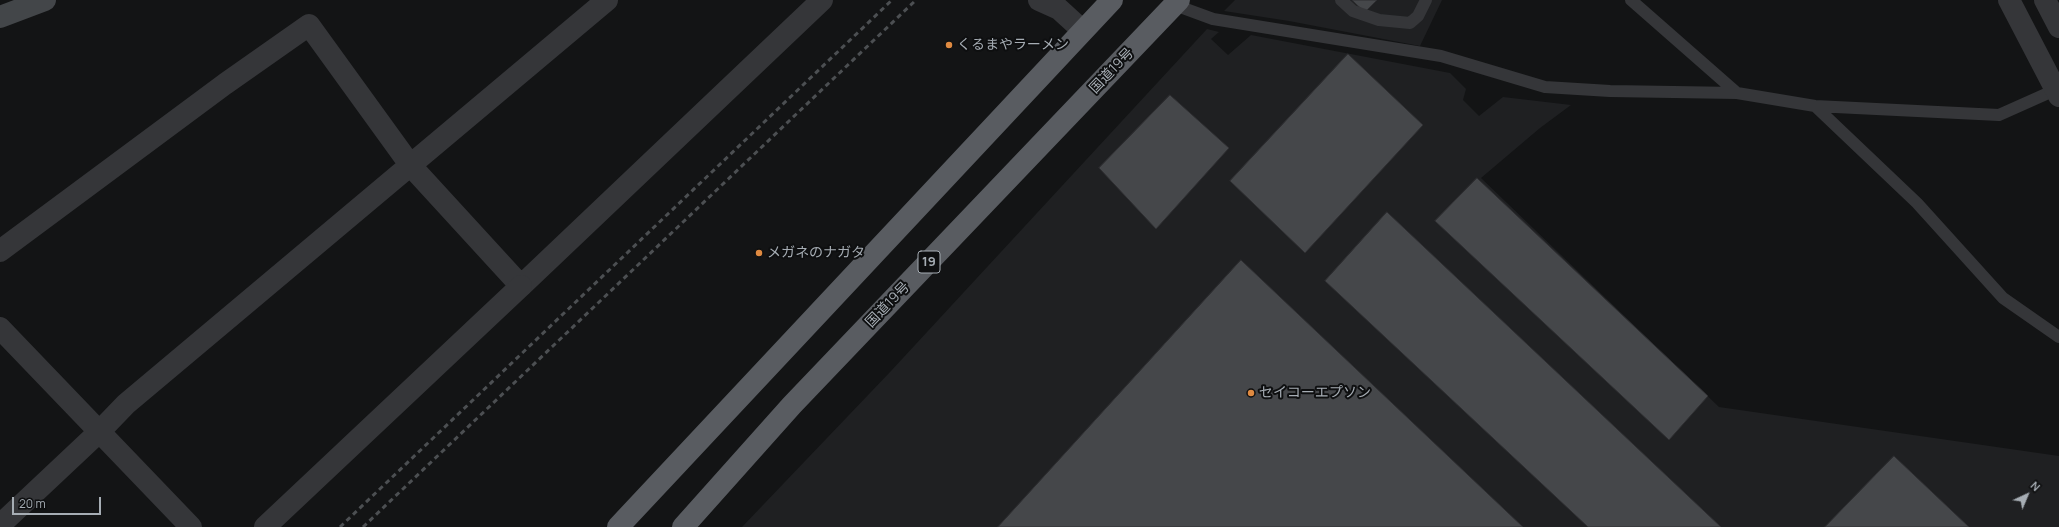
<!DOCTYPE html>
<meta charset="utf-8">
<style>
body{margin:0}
#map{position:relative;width:2059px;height:527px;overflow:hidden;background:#131415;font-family:Manrope,sans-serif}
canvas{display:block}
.north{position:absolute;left:2007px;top:475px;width:40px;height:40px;-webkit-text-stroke:3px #0e0f10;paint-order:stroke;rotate:44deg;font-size:11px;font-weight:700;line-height:16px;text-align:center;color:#a6adb4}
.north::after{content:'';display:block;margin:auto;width:14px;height:18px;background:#a6adb4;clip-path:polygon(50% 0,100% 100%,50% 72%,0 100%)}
.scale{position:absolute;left:12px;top:497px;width:89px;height:18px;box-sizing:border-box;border:2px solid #a6adb4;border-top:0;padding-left:5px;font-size:12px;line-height:14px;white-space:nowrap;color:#a6adb4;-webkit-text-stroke:3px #0e0f10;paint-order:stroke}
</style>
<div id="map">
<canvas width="2059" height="527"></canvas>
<div class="north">N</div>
<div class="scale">20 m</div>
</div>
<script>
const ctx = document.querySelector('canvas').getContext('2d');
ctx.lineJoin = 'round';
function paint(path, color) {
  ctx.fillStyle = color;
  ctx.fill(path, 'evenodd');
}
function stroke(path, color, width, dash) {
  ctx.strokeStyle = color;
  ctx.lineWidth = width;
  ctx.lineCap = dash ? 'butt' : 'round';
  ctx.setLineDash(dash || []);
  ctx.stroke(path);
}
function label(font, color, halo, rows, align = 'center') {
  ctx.font = font + ' Manrope,"Noto Sans JP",sans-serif';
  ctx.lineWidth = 4;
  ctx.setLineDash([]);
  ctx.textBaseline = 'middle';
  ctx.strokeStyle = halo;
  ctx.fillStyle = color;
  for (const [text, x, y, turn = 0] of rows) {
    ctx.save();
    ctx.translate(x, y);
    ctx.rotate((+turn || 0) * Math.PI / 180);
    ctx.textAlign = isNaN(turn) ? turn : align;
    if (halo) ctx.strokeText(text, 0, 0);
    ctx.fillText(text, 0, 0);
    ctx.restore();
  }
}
paint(new Path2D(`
 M 1235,0 L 1442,0 L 1420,46 L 1289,21 L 1224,11 Z
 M 1207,29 L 1219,32 L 1211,39 L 1228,55 L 1251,35 L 1450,73 L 1466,89 L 1463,100 L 1479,116 L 1503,97 L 1571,105 L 1540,128 L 1481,178 L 1719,407 L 2059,456 L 2059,527 L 742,527 L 891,371 Z`), '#1f2022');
const building = new Path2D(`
 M 1352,0 L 1377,0 L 1365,12 Z
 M 1348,54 L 1423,125 L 1305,253 L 1230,181 Z
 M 1170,95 L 1229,148 L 1156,229 L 1099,168 Z
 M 1477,178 L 1708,396 L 1669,440 L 1435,221 Z
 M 1387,212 L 1721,527 L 1588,527 L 1325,281 Z
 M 1241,260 L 1523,527 L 998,527 Z
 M 1894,456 L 1969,527 L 1825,527 Z`);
paint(building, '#45474a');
stroke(building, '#2e2e31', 1);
stroke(new Path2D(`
 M 1341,0 L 1353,11 L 1379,20 L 1410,23 L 1418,16 L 1426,0
 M 1631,0 L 1737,93
 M 1175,5 L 1213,19 L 1441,56 L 1545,87 L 1610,91 L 1737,93 L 1815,106 L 1999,115 L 2055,90
 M 1815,106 L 1917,203 L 2003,298 L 2059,337`), '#353639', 12);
stroke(new Path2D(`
 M 1039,0 L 1059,9 L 1082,30
 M 0,251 L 225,84 L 309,25 L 411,166 L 521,286 L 822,0
 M 0,328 L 191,527
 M 0,525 L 100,431 L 126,404 L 607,0`), '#353639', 22);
stroke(new Path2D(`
 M 2009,0 L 2059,96
 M 2045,0 L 2059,27
 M 265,527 L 521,286`), '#353639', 22);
stroke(new Path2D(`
 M 0,17 L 45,0`), '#434649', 22);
stroke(new Path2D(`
 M 618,527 L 1112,0
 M 683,527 L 792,405 L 1179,0`), '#595c61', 22);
stroke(new Path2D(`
 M 340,527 L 892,0
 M 363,527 L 916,0`), '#4c4f52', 3, [5, 4]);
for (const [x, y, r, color] of [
 [949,45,4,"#df8a41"],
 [759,253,4,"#df8a41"],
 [1251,393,4,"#df8a41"]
]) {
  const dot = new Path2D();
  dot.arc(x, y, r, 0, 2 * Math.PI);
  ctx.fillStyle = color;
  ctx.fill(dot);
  stroke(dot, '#0e0f10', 1.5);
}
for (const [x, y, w] of [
 [929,262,22]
]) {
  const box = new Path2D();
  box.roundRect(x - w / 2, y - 11, w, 22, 3);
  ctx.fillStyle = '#0e0f10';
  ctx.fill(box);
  stroke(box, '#a6adb4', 1);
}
label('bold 13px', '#a6adb4', null, [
 ["19",929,262]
]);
label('14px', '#a6adb4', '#0e0f10', [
 ["くるまやラーメン",957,45],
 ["メガネのナガタ",767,253],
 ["セイコーエプソン",1259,393]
], 'left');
label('14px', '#a6adb4', '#0e0f10', [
 ["国道19号",1112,71,-46],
 ["国道19号",888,305,-46]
]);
</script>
